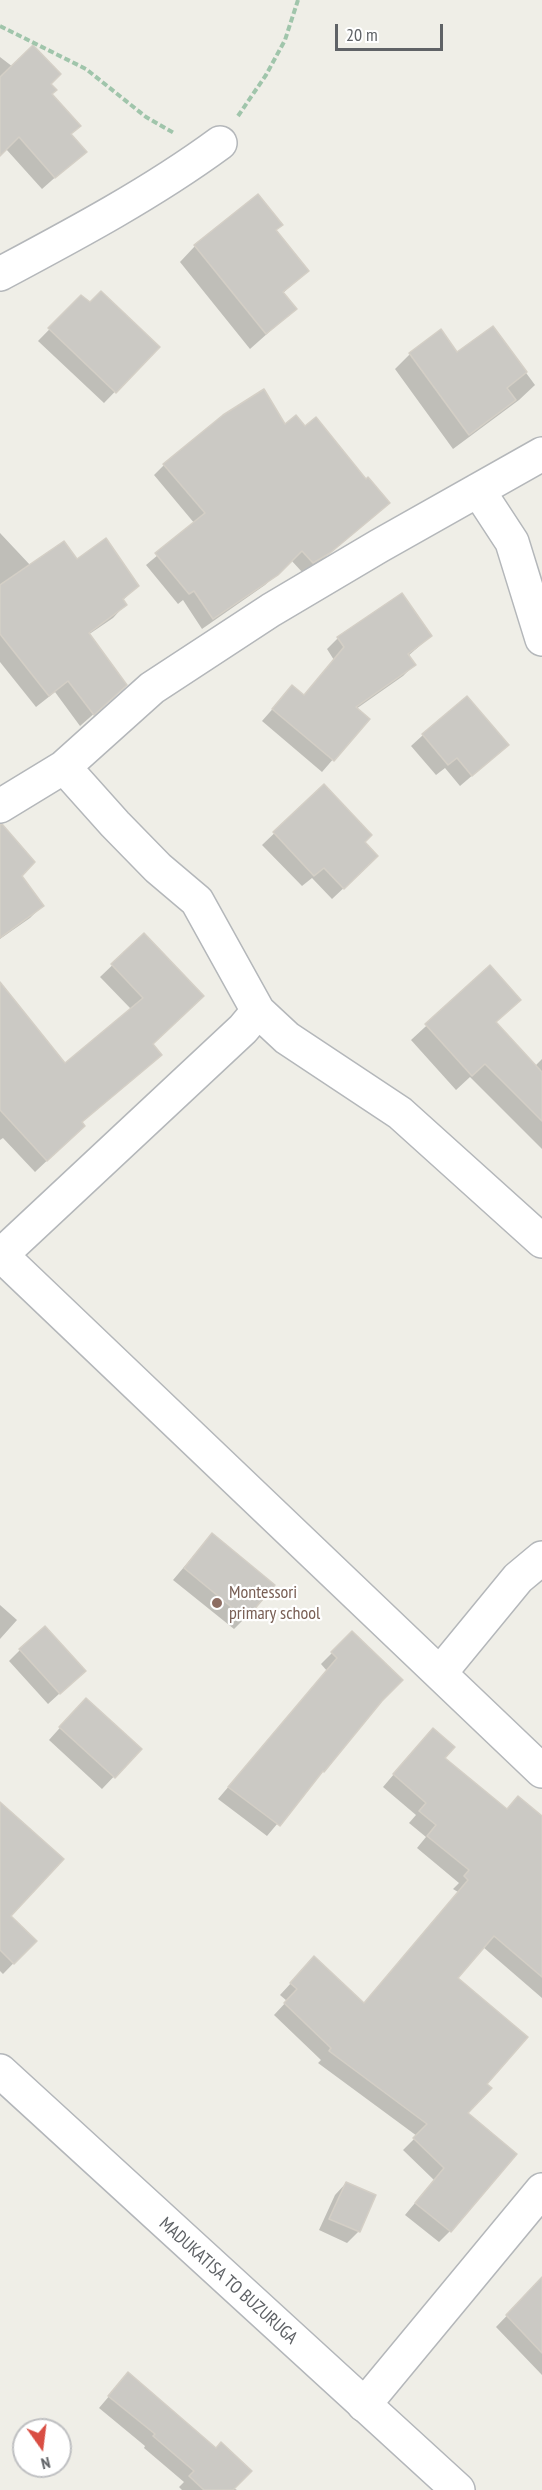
<!DOCTYPE html>
<style>
body{margin:0}
#map{position:relative;width:542px;height:2490px;overflow:hidden;background:#efeee7;font-family:"PT Sans Narrow",sans-serif}
canvas{display:block}
.north{position:absolute;left:12px;top:2418px;width:60px;height:60px;box-sizing:border-box;background:#fff;border:2px solid #bfc0c2;border-radius:50%;rotate:166deg;font-size:16px;font-weight:700;line-height:24px;text-align:center;color:#5f6266}
.north::after{content:'';display:block;margin:auto;width:21px;height:27px;background:#d94e43;clip-path:polygon(50% 0,100% 100%,50% 72%,0 100%)}
.scale{position:absolute;left:335px;top:24px;width:108px;height:27px;box-sizing:border-box;border:3px solid #5f6266;border-top:0;padding-left:8px;font-size:18px;line-height:21px;white-space:nowrap;color:#5f6266;-webkit-text-stroke:4px #fff;paint-order:stroke}
</style>
<div id="map">
<canvas width="542" height="2490"></canvas>
<div class="north">N</div>
<div class="scale">20 m</div>
</div>
<script>
const ctx = document.querySelector('canvas').getContext('2d');
ctx.lineJoin = 'round';
function paint(path, color) {
  ctx.fillStyle = color;
  ctx.fill(path, 'evenodd');
}
function stroke(path, color, width, dash) {
  ctx.strokeStyle = color;
  ctx.lineWidth = width;
  ctx.lineCap = dash ? 'butt' : 'round';
  ctx.setLineDash(dash || []);
  ctx.stroke(path);
}
function label(font, color, halo, rows, align = 'center') {
  ctx.font = font + ' "PT Sans Narrow",sans-serif';
  ctx.lineWidth = 4.5;
  ctx.setLineDash([]);
  ctx.textBaseline = 'middle';
  ctx.strokeStyle = halo;
  ctx.fillStyle = color;
  for (const [text, x, y, turn = 0] of rows) {
    ctx.save();
    ctx.translate(x, y);
    ctx.rotate((+turn || 0) * Math.PI / 180);
    ctx.textAlign = isNaN(turn) ? turn : align;
    if (halo) ctx.strokeText(text, 0, 0);
    ctx.fillText(text, 0, 0);
    ctx.restore();
  }
}
paint(new Path2D(`
 M 0,57 L 13,67 L 49,84 L 50,94 L 79,126 L 70,135 L 85,151 L 42,189 L 6,149 L 0,155 Z
 M 275,230 L 307,271 L 282,294 L 295,309 L 250,349 L 180,262 L 195,246 Z
 M 81,297 L 158,347 L 104,403 L 38,341 Z
 M 493,328 L 535,385 L 519,400 L 453,449 L 395,369 L 410,354 L 457,354 Z
 M 285,426 L 378,513 L 318,563 L 302,572 L 291,560 L 265,585 L 202,629 L 183,600 L 178,604 L 146,565 L 195,524 L 154,475 L 164,465 Z
 M 0,533 L 31,566 L 77,561 L 137,586 L 122,601 L 125,605 L 113,618 L 88,635 L 113,697 L 80,726 L 55,692 L 36,707 L 0,662 Z
 M 431,636 L 408,656 L 414,665 L 403,676 L 356,709 L 368,719 L 322,772 L 262,721 L 292,687 L 303,696 L 334,660 L 327,649 L 338,638 Z
 M 423,735 L 495,756 L 460,786 L 445,768 L 436,775 L 411,746 Z
 M 324,786 L 363,842 L 365,868 L 332,899 L 312,878 L 302,886 L 262,845 Z
 M 0,874 L 42,906 L 30,918 L 0,939 Z
 M 144,935 L 152,1044 L 81,1123 L 72,1137 L 35,1172 L 3,1138 L 0,1140 L 0,985 L 65,1065 L 131,1009 L 100,977 Z
 M 490,967 L 495,1023 L 535,1066 L 542,1059 L 542,1149 L 470,1077 L 456,1090 L 411,1040 Z
 M 201,1547 L 245,1618 L 234,1629 L 173,1580 Z
 M 0,1605 L 17,1620 L 0,1639 Z
 M 352,1633 L 381,1700 L 267,1836 L 218,1799 L 327,1671 L 321,1664 Z
 M 20,1650 L 72,1682 L 48,1704 L 9,1661 Z
 M 74,1712 L 140,1749 L 102,1789 L 49,1740 Z
 M 422,1741 L 506,1810 L 542,1818 L 542,1998 L 483,1947 L 456,1978 L 485,2084 L 465,2113 L 450,2231 L 439,2242 L 405,2215 L 434,2180 L 403,2150 L 417,2136 L 318,2063 L 321,2060 L 274,2015 L 287,2001 L 280,1995 L 303,1970 L 363,2004 L 458,1892 L 453,1889 L 459,1883 L 417,1848 L 426,1837 L 409,1823 L 416,1815 L 383,1787 Z
 M 0,1861 L 9,1916 L 35,1941 L 3,1974 L 0,1971 Z
 M 346,2183 L 359,2231 L 347,2243 L 319,2230 L 335,2195 Z
 M 542,2279 L 542,2375 L 496,2327 Z
 M 128,2374 L 233,2488 L 237,2490 L 182,2490 L 179,2487 L 184,2482 L 144,2448 L 145,2446 L 99,2408 Z`), '#0003');
const building = new Path2D(`
 M 33,45 L 61,74 L 51,84 L 57,90 L 52,94 L 81,126 L 71,134 L 87,152 L 55,178 L 19,137 L 0,156 L 0,77 Z
 M 258,194 L 283,225 L 276,230 L 309,271 L 283,292 L 297,309 L 266,334 L 194,245 Z
 M 101,291 L 160,347 L 116,393 L 48,328 L 81,295 L 90,302 Z
 M 493,326 L 527,372 L 507,388 L 516,400 L 469,435 L 409,353 L 441,329 L 457,352 Z
 M 264,389 L 285,424 L 296,415 L 305,426 L 316,417 L 366,479 L 368,477 L 390,503 L 330,553 L 313,563 L 302,551 L 278,575 L 213,619 L 194,591 L 189,594 L 155,553 L 205,513 L 163,464 L 223,415 Z
 M 106,538 L 139,586 L 123,599 L 127,605 L 89,633 L 127,685 L 94,715 L 68,681 L 49,696 L 0,634 L 0,585 L 64,541 L 77,559 Z
 M 402,593 L 432,636 L 408,654 L 416,665 L 356,707 L 370,719 L 334,761 L 272,709 L 292,685 L 304,695 L 344,647 L 337,637 Z
 M 467,696 L 509,745 L 472,776 L 457,758 L 448,765 L 422,734 Z
 M 324,784 L 372,835 L 365,842 L 378,856 L 344,889 L 324,868 L 314,876 L 273,832 Z
 M 2,824 L 35,862 L 22,876 L 44,906 L 0,938 L 0,825 Z
 M 144,933 L 204,996 L 153,1044 L 162,1055 L 82,1122 L 85,1126 L 47,1161 L 0,1110 L 0,982 L 65,1063 L 143,998 L 111,964 Z
 M 490,965 L 521,1000 L 496,1022 L 542,1072 L 542,1121 L 485,1064 L 472,1076 L 425,1024 Z
 M 212,1533 L 275,1585 L 246,1619 L 184,1568 Z
 M 45,1626 L 86,1671 L 60,1694 L 19,1649 Z
 M 352,1631 L 403,1680 L 382,1701 L 324,1772 L 323,1771 L 280,1826 L 228,1787 L 337,1658 L 331,1652 Z
 M 86,1698 L 142,1749 L 115,1778 L 59,1727 Z
 M 433,1728 L 455,1747 L 445,1758 L 507,1809 L 518,1796 L 542,1816 L 542,1977 L 494,1936 L 458,1978 L 528,2037 L 487,2084 L 492,2088 L 468,2113 L 517,2154 L 451,2232 L 415,2203 L 444,2168 L 413,2138 L 427,2124 L 329,2051 L 331,2048 L 284,2003 L 297,1989 L 290,1983 L 314,1956 L 364,2003 L 468,1880 L 464,1876 L 469,1870 L 427,1836 L 436,1825 L 419,1811 L 426,1803 L 393,1774 Z
 M 0,1802 L 64,1859 L 11,1916 L 37,1941 L 14,1964 L 0,1950 Z
 M 346,2182 L 376,2195 L 360,2232 L 329,2219 Z
 M 542,2277 L 542,2353 L 506,2315 Z
 M 128,2372 L 216,2448 L 221,2442 L 252,2471 L 233,2490 L 204,2490 L 189,2476 L 194,2471 L 153,2436 L 155,2434 L 108,2396 Z`);
paint(building, '#cbc9c4');
stroke(building, '#d4cfc6', 1.5);
const street = new Path2D(`
 M 0,274 C 75,234 152,193 220,143
 M 478,490 L 512,542 L 542,639
 M 64,767 L 115,824 L 158,868 L 197,901 L 258,1011 L 287,1038 L 400,1113 L 542,1241
 M 0,806 L 64,767 L 152,688 L 271,610 L 379,546 L 542,454
 M 1,1255 L 542,1771
 M 0,1256 L 243,1029 L 258,1011
 M 440,1673 L 518,1578 L 542,1558
 M 364,2405 L 542,2190`);
const secondary = new Path2D(`
 M 0,2071 L 458,2490`);
stroke(street, '#b4b7ba', 36);
stroke(secondary, '#b3b6ba', 36);
stroke(new Path2D(`
 M 0,26 L 86,69 L 146,117 L 174,133
 M 238,116 L 266,75 L 285,40 L 298,0`), '#a0c5ab', 4, [6, 3]);
stroke(street, '#fff', 33);
stroke(secondary, '#fff', 33);
for (const [x, y, r, color] of [
 [217,1603,6,"#8d6e63"]
]) {
  const dot = new Path2D();
  dot.arc(x, y, r, 0, 2 * Math.PI);
  ctx.fillStyle = color;
  ctx.fill(dot);
  stroke(dot, '#fff', 2);
}
label('18px', '#785e54', '#fff', [
 ["Montessori",229,1593],
 ["primary school",229,1614]
], 'left');
label('18px', '#5f6266', '#fff', [
 ["MADUKATISA TO BUZURUGA",228,2281,42]
]);
</script>
